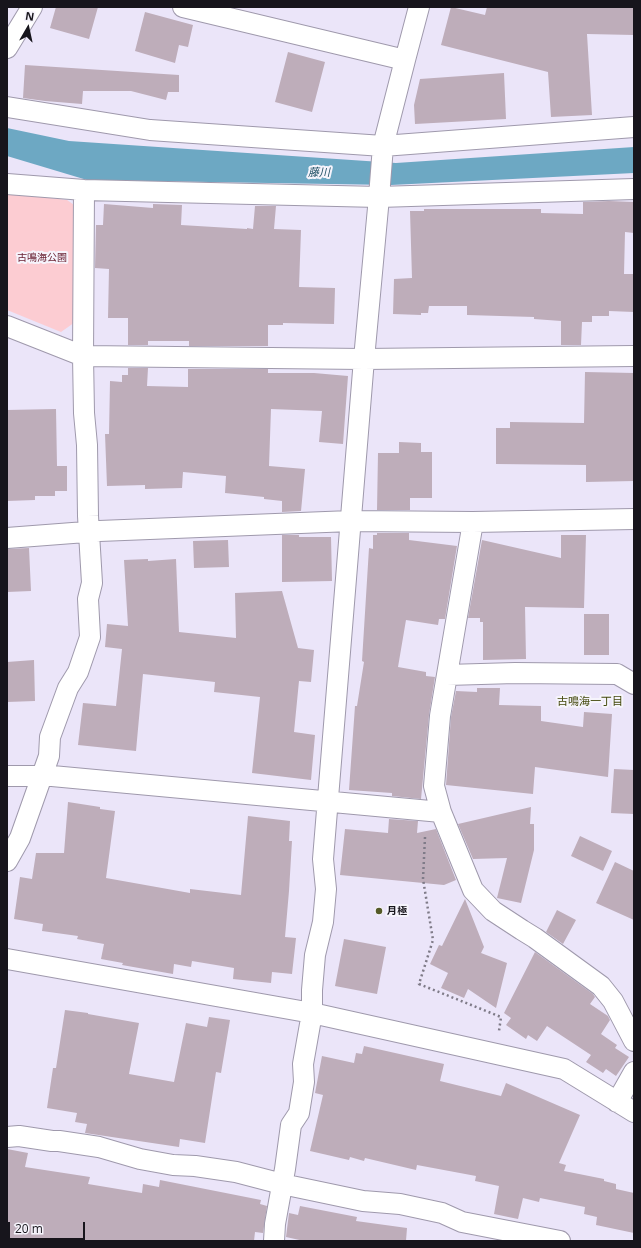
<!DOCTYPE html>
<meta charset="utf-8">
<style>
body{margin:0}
#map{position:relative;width:641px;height:1248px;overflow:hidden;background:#ebe5f9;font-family:"Open Sans",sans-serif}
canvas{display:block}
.frame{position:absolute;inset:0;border:8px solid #17151c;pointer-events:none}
.north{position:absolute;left:8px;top:8px;width:40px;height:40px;-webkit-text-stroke:3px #f6f4fc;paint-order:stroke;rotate:9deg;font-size:11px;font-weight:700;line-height:16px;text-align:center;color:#17151c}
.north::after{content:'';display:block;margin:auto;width:14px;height:18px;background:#17151c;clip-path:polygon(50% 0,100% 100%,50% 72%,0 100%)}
.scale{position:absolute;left:8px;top:1222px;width:77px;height:18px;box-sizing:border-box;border:2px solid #17151c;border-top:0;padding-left:5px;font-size:12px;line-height:14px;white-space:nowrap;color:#17151c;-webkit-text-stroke:3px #f6f4fc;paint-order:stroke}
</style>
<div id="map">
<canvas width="641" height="1248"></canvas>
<div class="frame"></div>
<div class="north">N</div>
<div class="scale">20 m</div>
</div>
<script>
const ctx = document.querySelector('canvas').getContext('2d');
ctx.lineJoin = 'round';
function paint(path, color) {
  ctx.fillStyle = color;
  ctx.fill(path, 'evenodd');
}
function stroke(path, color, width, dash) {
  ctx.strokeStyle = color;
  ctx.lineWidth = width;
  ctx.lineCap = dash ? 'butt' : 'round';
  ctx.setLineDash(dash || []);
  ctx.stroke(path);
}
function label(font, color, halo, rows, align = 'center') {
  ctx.font = font + ' "Open Sans","Noto Sans JP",sans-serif';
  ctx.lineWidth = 4;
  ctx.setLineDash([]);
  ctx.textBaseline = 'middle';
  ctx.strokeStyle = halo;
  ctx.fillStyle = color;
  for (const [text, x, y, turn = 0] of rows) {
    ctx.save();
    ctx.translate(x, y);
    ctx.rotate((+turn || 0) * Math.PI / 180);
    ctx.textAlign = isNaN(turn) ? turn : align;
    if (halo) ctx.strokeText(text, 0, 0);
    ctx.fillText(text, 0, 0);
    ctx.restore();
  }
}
paint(new Path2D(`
 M 7,193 L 67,200 L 77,207 L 78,320 L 61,332 L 7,310 Z`), '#fcccd2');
paint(new Path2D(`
 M 7,128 L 69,141 L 396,163 L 634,147 L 634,173 L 391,185 L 87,180 L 7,156 Z`), '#6da8c3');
paint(new Path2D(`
 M 56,7 L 98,7 L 89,39 L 50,28 Z
 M 451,7 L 485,15 L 487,7 L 634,7 L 634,35 L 587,34 L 592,115 L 551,117 L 548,72 L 441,45 Z
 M 145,12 L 193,25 L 188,47 L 179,45 L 175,63 L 135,51 Z
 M 288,52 L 325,62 L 312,112 L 275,102 Z
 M 25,65 L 179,75 L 179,92 L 168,92 L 166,100 L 131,91 L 83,91 L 82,104 L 45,101 L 23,98 Z
 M 504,73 L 506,119 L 415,124 L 414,105 L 420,79 Z
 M 609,201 L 634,202 L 634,233 L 625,232 L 624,274 L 634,274 L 634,312 L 609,311 L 609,316 L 592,316 L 592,322 L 582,322 L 581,345 L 561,345 L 561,321 L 534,319 L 534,317 L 467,315 L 467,306 L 429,306 L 428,313 L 421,313 L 421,315 L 393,314 L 394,279 L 412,278 L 410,211 L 424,211 L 424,209 L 541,209 L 541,213 L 583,214 L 583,202 Z
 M 104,204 L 153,208 L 153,204 L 182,205 L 181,225 L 247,229 L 247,228 L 253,229 L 255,206 L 276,206 L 274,229 L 301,230 L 299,287 L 335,288 L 334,324 L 283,323 L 283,325 L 268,325 L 268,346 L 189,346 L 189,341 L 148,341 L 148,345 L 128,345 L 128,318 L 108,318 L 109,269 L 95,268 L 96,225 L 103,225 Z
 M 128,368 L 148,368 L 147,386 L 188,387 L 188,369 L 268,369 L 268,373 L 314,373 L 348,376 L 343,444 L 319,442 L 322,411 L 271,409 L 269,466 L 305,469 L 301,511 L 282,512 L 282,501 L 264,499 L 264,497 L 225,493 L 226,476 L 183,472 L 182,488 L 145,489 L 145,485 L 107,486 L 105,434 L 109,434 L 110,381 L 122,382 L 122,375 L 128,375 Z
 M 585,372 L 634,373 L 634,481 L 586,482 L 586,465 L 496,464 L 496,428 L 510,428 L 510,422 L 584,423 Z
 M 56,409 L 57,466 L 67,466 L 67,491 L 55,491 L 55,496 L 35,496 L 35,500 L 7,501 L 7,410 Z
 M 399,442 L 421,443 L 421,452 L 432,452 L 432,498 L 410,498 L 410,510 L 377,510 L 378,453 L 399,453 Z
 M 377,533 L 409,533 L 409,540 L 457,546 L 445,619 L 439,619 L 438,625 L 406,620 L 398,667 L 426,672 L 426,676 L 435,677 L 429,715 L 421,799 L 392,796 L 392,793 L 349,790 L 355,706 L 357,706 L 364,662 L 362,661 L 369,548 L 373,549 L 373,535 L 377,535 Z
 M 282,535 L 299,535 L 299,537 L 331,537 L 332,581 L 282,582 Z
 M 561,535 L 586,535 L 584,608 L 525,607 L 526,659 L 483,660 L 483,622 L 480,622 L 480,618 L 468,618 L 482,540 L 561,558 Z
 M 228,540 L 229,567 L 194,568 L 193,541 Z
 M 29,548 L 31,591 L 7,592 L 7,549 Z
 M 148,559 L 148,561 L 176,559 L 179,632 L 236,638 L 235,593 L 282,591 L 298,648 L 314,650 L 311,682 L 299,681 L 294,732 L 315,735 L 311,780 L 252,773 L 260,697 L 214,692 L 215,682 L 143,674 L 136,751 L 78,745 L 83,703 L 116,706 L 122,649 L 105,647 L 107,624 L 128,626 L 124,560 Z
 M 584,614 L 609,614 L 609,655 L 584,655 Z
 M 34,660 L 35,701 L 7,702 L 7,662 Z
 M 477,688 L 500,688 L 499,705 L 541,706 L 541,721 L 583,727 L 584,712 L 612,714 L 608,777 L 535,767 L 533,794 L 446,785 L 451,717 L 456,691 L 477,692 Z
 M 614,769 L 634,770 L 634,814 L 611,813 Z
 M 68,802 L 100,807 L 100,809 L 115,811 L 106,878 L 190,893 L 190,889 L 241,895 L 248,816 L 290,821 L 289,841 L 292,841 L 289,891 L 285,937 L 296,938 L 292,974 L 272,972 L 271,983 L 233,979 L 234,968 L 192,961 L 191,967 L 174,964 L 173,974 L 122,965 L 123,963 L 101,959 L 104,944 L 77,939 L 78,936 L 42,931 L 43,924 L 14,919 L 20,877 L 32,879 L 36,853 L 64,853 Z
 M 531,807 L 530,824 L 534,824 L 534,850 L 521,903 L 497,898 L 507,858 L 473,859 L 458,824 Z
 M 389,819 L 418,821 L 417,833 L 436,829 L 456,880 L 444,885 L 340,875 L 345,829 L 388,833 Z
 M 580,836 L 612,851 L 603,871 L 571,856 Z
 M 615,862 L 634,871 L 634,920 L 596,903 Z
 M 465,899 L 484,947 L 481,953 L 507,963 L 496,1008 L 468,989 L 464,998 L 441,988 L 448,973 L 430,964 L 439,945 L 442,946 Z
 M 557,910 L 576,920 L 563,944 L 546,932 Z
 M 344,939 L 386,947 L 377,994 L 335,986 Z
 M 535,952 L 593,994 L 595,997 L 590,1004 L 608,1016 L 610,1020 L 601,1034 L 617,1045 L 615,1048 L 629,1057 L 616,1076 L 606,1069 L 603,1073 L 586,1062 L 591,1055 L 547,1026 L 537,1041 L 528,1035 L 526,1039 L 506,1025 L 511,1018 L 504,1013 Z
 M 65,1010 L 88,1013 L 88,1014 L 139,1023 L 129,1074 L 174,1082 L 186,1023 L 207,1027 L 209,1017 L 230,1020 L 221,1073 L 216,1072 L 205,1143 L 180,1139 L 179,1147 L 85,1133 L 87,1124 L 75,1122 L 77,1113 L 47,1108 L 53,1068 L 56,1068 Z
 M 364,1046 L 444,1064 L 440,1081 L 501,1096 L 506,1083 L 580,1115 L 559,1163 L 566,1165 L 564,1171 L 604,1179 L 604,1181 L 616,1184 L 616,1189 L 634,1193 L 634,1233 L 596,1225 L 597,1217 L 584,1214 L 585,1207 L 540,1198 L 539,1202 L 523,1198 L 518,1219 L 494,1214 L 499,1186 L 475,1181 L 476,1176 L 417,1165 L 416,1170 L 365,1158 L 364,1161 L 350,1157 L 349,1160 L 310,1151 L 323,1095 L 315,1093 L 322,1056 L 354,1063 L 356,1053 L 362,1054 Z
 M 7,1149 L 28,1153 L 25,1167 L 90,1177 L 88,1184 L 142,1193 L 143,1184 L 159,1187 L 160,1180 L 261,1200 L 260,1204 L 267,1206 L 263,1233 L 255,1232 L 254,1241 L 7,1241 Z
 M 300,1206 L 357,1217 L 356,1221 L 407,1228 L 406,1241 L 304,1241 L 286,1237 L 289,1213 L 298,1215 Z`), '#beadba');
const street = new Path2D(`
 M 183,7 L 405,60 L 419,7
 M 7,48 L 32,7
 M 7,107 L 150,130 L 383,146 L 634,127
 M 7,184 L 84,190 L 379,197 L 634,189
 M 7,326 L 83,356 L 364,359 L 634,356
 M 7,538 L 99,531 L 351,521 L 473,522 L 634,519
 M 447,675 L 515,673 L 617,674 L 634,684
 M 7,776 L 52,776 L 441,812 L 473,890 L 493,911 L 522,930 L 535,938 L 601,986 L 613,1001 L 634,1041
 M 441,812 L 434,786 L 440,716 L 473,522
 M 7,861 L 20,838 L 49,756 L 50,737 L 68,688 L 78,672 L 90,637 L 88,599 L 92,583 L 88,516 L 87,445 L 84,413 L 83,356 L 84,190
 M 7,959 L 312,1013 L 564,1069 L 634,1112
 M 617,1102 L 634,1072
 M 7,1137 L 19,1136 L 52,1141 L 59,1141 L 99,1147 L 140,1159 L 173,1165 L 195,1166 L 236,1172 L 282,1184 L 363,1201 L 400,1204 L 442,1213 L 462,1222 L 560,1241
 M 274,1241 L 275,1224 L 285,1169 L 291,1125 L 299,1113 L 304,1082 L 303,1064 L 312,1013 L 312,990 L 315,955 L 323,922 L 326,889 L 323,859 L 364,359 L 379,197 L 383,146 L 405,60`);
stroke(street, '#9f99ac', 22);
stroke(new Path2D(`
 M 425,837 L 423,879 L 433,940 L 419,984 L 501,1017 L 499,1031`), '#7f7b88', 2.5, [2, 3]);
stroke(street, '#fff', 20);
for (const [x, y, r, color] of [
 [379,911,4,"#555a28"]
]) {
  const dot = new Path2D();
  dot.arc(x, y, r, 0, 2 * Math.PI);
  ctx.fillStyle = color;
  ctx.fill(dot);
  stroke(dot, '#f6f4fc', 1.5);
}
label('10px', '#6a2233', '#f6f4fc', [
 ["古鳴海公園",42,258]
]);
label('bold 10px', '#17151c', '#f6f4fc', [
 ["月極",387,911]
], 'left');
label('italic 11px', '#205065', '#f6f4fc', [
 ["藤川",319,173,-1]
]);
label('11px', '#44490d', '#f6f4fc', [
 ["古鳴海一丁目",590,702]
]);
</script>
